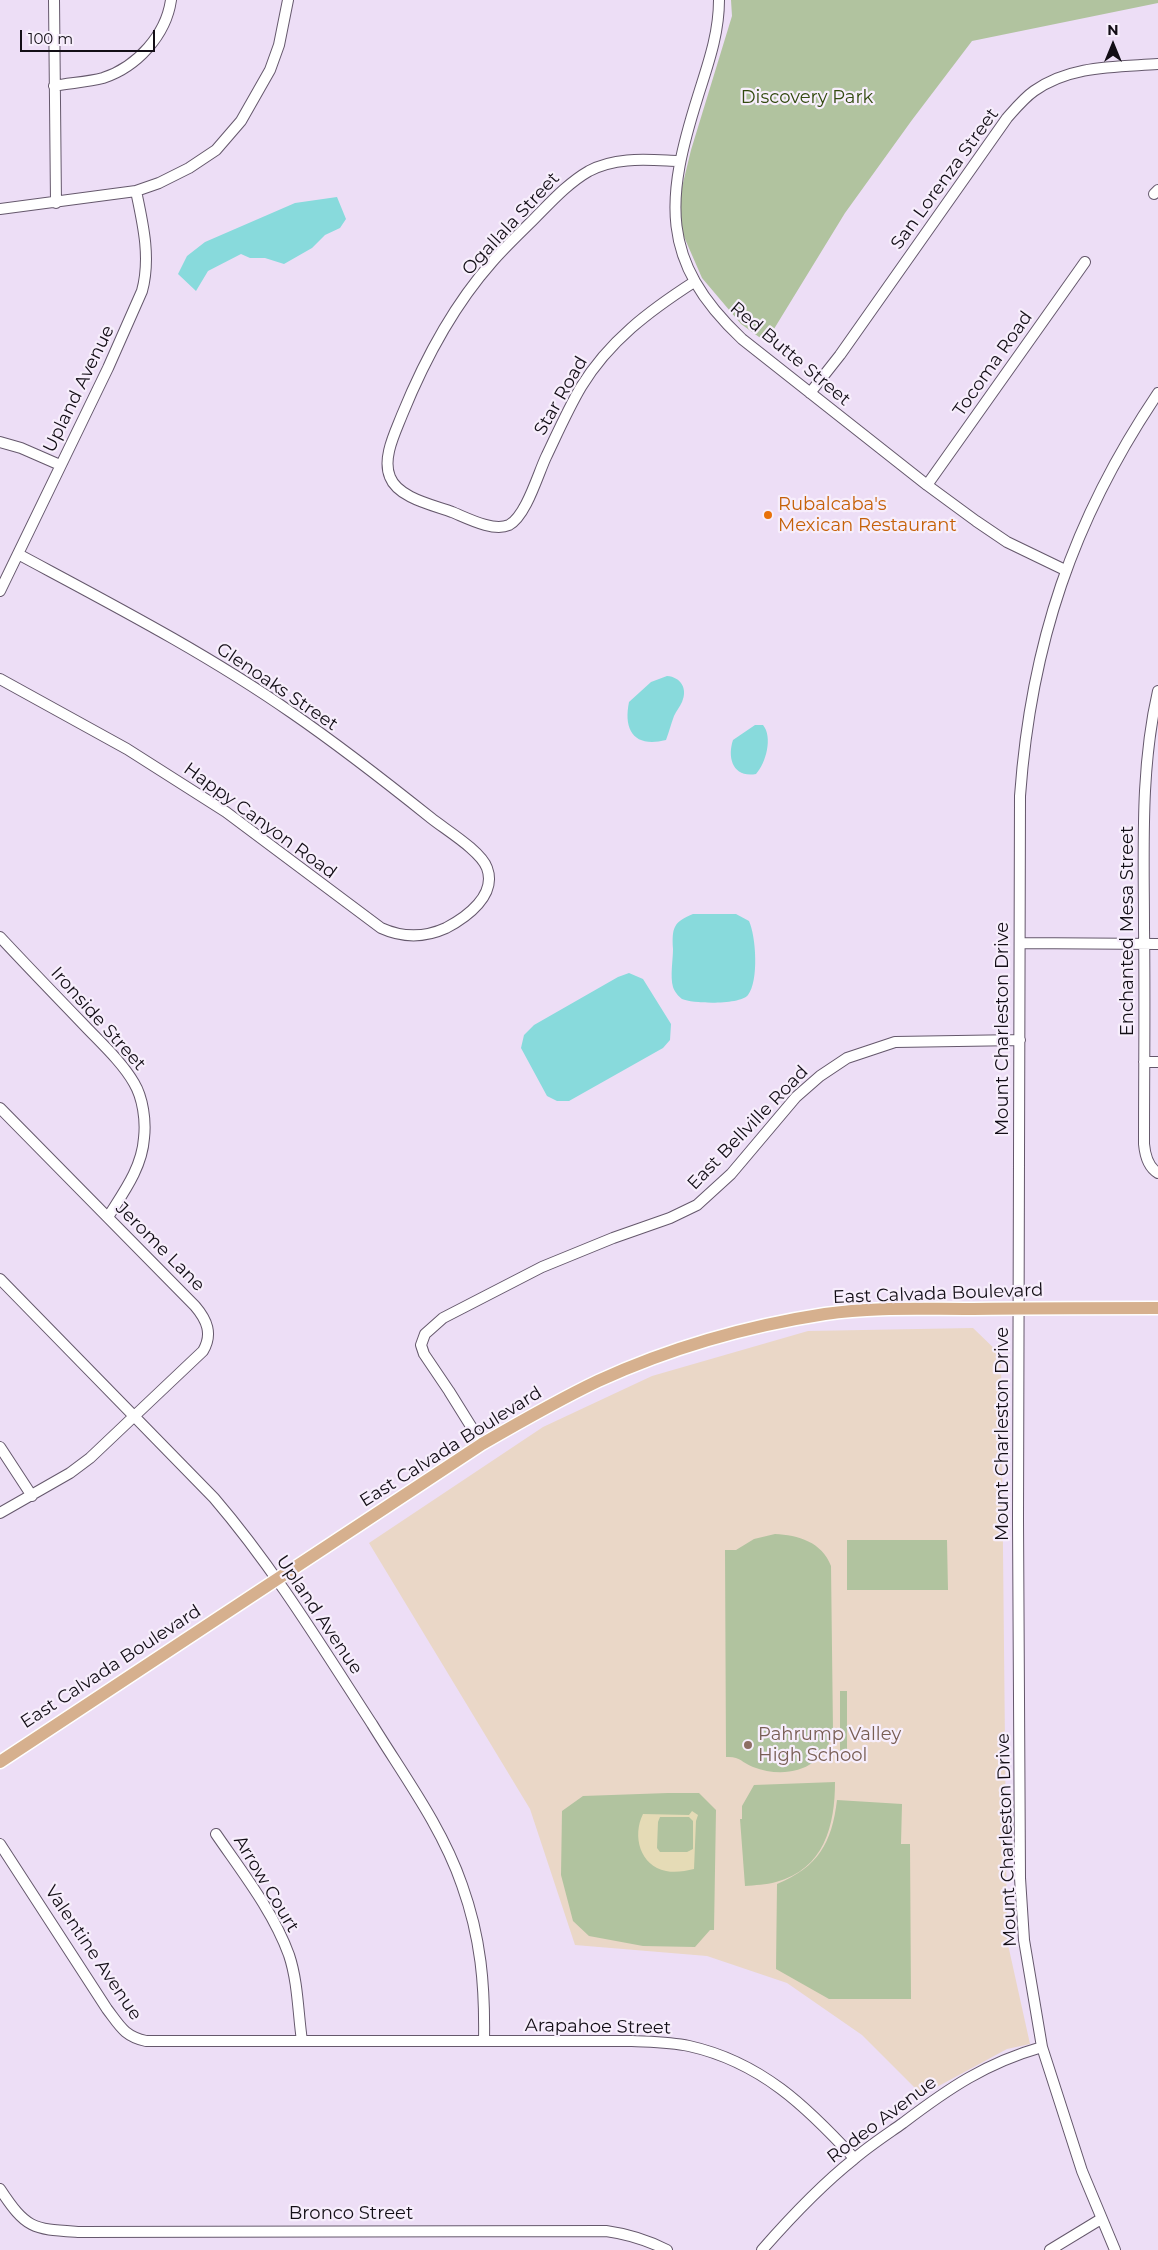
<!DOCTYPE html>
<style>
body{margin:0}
#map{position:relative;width:1158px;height:2250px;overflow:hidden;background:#eddef6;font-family:Montserrat,sans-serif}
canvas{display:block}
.north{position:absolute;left:1088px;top:20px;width:50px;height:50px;-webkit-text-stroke:4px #f7eefc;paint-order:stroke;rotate:0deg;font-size:14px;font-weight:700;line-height:20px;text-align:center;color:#130e16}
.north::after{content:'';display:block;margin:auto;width:18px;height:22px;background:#130e16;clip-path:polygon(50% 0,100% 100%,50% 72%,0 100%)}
.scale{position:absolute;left:20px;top:30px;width:135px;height:22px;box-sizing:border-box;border:2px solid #130e16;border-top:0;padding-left:6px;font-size:15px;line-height:18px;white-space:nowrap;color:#130e16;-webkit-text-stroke:4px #f7eefc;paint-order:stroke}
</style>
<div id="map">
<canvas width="1158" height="2250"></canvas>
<div class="north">N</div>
<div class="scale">100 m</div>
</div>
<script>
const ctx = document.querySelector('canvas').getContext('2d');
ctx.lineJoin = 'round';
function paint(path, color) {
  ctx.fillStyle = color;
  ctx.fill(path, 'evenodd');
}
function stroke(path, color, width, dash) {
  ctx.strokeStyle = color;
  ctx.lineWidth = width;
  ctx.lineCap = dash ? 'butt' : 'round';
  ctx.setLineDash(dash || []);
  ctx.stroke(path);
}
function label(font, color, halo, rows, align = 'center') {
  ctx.font = font + ' Montserrat,sans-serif';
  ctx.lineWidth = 4.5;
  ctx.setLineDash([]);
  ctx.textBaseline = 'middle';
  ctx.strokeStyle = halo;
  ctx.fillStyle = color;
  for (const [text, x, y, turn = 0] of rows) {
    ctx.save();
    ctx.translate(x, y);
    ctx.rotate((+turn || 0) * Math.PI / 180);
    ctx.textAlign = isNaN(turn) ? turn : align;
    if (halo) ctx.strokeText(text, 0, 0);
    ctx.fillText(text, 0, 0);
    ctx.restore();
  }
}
paint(new Path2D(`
 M 973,1328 L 1001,1355 L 1007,1940 L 1030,2044 L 1007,2049 L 922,2095 L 862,2035 L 787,1983 L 707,1956 L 575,1945 L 530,1809 L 369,1543 L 543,1427 L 652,1376 L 808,1331 Z`), '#ead7c7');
paint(new Path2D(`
 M 731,0 L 1158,0 L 1158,3 L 972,41 L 912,120 L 845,213 L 766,342 L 741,324 L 702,278 L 675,216 L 691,150 L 732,16 Z
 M 775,1534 C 798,1535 822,1542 831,1566 L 833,1732 C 824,1769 787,1780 753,1767 C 741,1762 740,1756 726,1757 L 725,1550 L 736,1550 L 754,1539 Z
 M 847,1540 L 947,1540 L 948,1590 L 847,1590 Z
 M 840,1691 L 847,1691 L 847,1751 L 840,1751 Z
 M 835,1782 C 835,1826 824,1869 776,1882 C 766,1885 755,1885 745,1886 L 740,1819 L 742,1819 L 742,1806 L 754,1785 Z
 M 668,1793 L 699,1793 L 716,1810 L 714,1930 L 710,1930 L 695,1947 L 643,1946 L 589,1936 L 573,1921 L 561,1875 L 562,1811 L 583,1796 Z
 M 837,1800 L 902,1804 L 901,1844 L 910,1844 L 911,1999 L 829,1999 L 776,1969 L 777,1884 C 818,1867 832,1843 837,1800 Z`), '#b1c39f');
paint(new Path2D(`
 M 692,1811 L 698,1815 L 696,1821 L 694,1869 C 685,1871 676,1873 666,1871 C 640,1866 632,1836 643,1814 L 689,1815 ZM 660,1817 L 689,1817 L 693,1821 L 693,1849 L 687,1852 L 660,1852 L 657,1848 L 658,1822 Z`), '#e5dbb6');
paint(new Path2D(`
 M 337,197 L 346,219 L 340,228 L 325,235 L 312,248 L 284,264 L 265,258 L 250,258 L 241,254 L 208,271 L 196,291 L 178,274 L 187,256 L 205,242 L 295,203 Z
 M 667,676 C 681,677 688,689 682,702 C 680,707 676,711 674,716 C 671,724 669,732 666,740 C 635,748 623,731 629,702 L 651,682 Z
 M 755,725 L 763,725 C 773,737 766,763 756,774 C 733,778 727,758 733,740 Z
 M 693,914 L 736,914 L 749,921 C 756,936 759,981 748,995 C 740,1005 694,1004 682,999 C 679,997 674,991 673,987 C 670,976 673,960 673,949 C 672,928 673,922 693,914 Z
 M 629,973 L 643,979 L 671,1024 L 670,1040 L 663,1048 L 569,1101 L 557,1101 L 547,1096 L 521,1048 L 524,1035 L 534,1025 L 618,977 Z`), '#88dadc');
const minor = new Path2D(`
 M 54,0 L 56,203
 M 719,0 C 719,34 708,64 698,96 C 666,198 658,260 742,339 L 927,485 L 976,521 L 1007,542 L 1065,570
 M 54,86 C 70,83 88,82 103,78 C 137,67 166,35 171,0
 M 679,161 C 649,160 617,156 589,171 C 568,183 551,202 534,219 C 520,233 505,247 492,262 C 453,306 424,361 402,415 C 395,433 382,458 390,477 C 398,498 433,505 452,512 C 467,518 493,532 509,525 C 526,516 538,474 546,457 C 557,434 568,409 581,387 C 609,341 649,311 694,282
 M 1154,194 L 1158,190
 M 0,209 L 136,191 L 159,183 L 189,168 L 216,150 L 241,121 L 270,70 L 279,45 L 288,0
 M 810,393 L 840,355 L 1007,118 C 1015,109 1024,98 1034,91 C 1070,65 1116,67 1158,64
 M 0,442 L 21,448 L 60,465
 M 927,485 L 1085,262
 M 0,591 L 108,368 L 142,291 C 151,258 143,224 136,191
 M 0,679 L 127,749 L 226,812 L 381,928 C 403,938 424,938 446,928 C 467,917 497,895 487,868 C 481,851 446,830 431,818 C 386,782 340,746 292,713 C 206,653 111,604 18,554
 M 1158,691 C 1140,769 1144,849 1144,928 C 1145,1000 1144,1072 1144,1144 C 1145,1155 1148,1167 1158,1173
 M 0,937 C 28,967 56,996 84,1025 C 101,1043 122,1062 134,1083 C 143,1098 146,1121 144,1138 C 142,1168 123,1193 108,1217
 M 1020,943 L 1158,944
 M 1144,1062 L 1158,1062
 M 0,1108 L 195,1306 C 207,1320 213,1334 203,1351 L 90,1458 L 70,1473 L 0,1513
 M 0,1279 L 214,1498 C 274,1568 322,1647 372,1724 C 404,1776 442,1827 462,1885 C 481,1938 485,1985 484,2041
 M 482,1444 L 449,1391 L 424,1354 L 421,1345 L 425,1334 L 443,1318 L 542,1267 L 613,1238 L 670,1218 L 697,1205 L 731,1174 L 796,1097 L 820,1076 L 847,1058 L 895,1042 L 1020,1040
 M 0,1447 L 32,1496
 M 216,1834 C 242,1872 273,1911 289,1955 C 298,1982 298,2013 302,2041
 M 0,1844 L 107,2009 C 120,2026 124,2036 146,2041 L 632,2041 C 651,2042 670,2042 689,2046 C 761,2062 807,2107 854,2158
 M 0,2189 C 27,2230 33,2229 80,2232 L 606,2231 C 628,2234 647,2240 667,2250
 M 762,2250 C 790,2218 820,2186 854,2159 C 869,2146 886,2135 903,2123 C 949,2088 986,2063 1042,2047
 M 1050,2250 L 1101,2219
 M 1115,2250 L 1082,2171 L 1042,2047 L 1024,1940 L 1020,1878 L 1018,1520 L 1020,796 C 1031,644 1073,519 1158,393`);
const major = new Path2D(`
 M 0,1762 L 482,1444 C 520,1422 558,1400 598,1381 C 670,1348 747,1326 825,1314 C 871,1307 919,1309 965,1309 C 1029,1308 1094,1308 1158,1308`);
stroke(minor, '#65586c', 12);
stroke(major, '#fff', 15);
stroke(minor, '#fff', 10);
stroke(major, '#d6b08e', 12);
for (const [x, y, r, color] of [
 [768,515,5,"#e8710a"],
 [748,1745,5,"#8d6e63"]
]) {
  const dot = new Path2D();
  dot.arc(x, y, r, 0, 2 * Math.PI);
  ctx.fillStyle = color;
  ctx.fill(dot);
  stroke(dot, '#f7eefc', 2);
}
label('18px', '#324a0f', '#f7eefc', [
 ["Discovery Park",807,98]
]);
label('18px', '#130e16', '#f7eefc', [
 ["San Lorenza Street",945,179,-54],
 ["Ogallala Street",511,224,-47],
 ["Red Butte Street",790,354,40],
 ["Tocoma Road",993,364,-55],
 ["Upland Avenue",79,389,-64],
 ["Star Road",561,396,-60],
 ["Glenoaks Street",277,687,34],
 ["Happy Canyon Road",260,821,36],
 ["Enchanted Mesa Street",1128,931,-90],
 ["Ironside Street",98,1019,48],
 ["Mount Charleston Drive",1003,1029,-90],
 ["East Bellville Road",748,1128,-46],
 ["Jerome Lane",160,1247,45],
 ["East Calvada Boulevard",938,1294,-2],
 ["Mount Charleston Drive",1003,1434,-90],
 ["East Calvada Boulevard",451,1447,-32],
 ["Upland Avenue",319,1615,56],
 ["East Calvada Boulevard",111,1667,-33],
 ["Mount Charleston Drive",1007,1840,-92],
 ["Arrow Court",266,1884,59],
 ["Valentine Avenue",93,1953,56],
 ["Arapahoe Street",598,2027,1],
 ["Rodeo Avenue",882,2120,-37],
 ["Bronco Street",351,2214]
]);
label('18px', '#c56008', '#f7eefc', [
 ["Rubalcaba's",778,505],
 ["Mexican Restaurant",778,526]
], 'left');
label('18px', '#785e54', '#f7eefc', [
 ["Pahrump Valley",758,1735],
 ["High School",758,1756]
], 'left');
</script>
